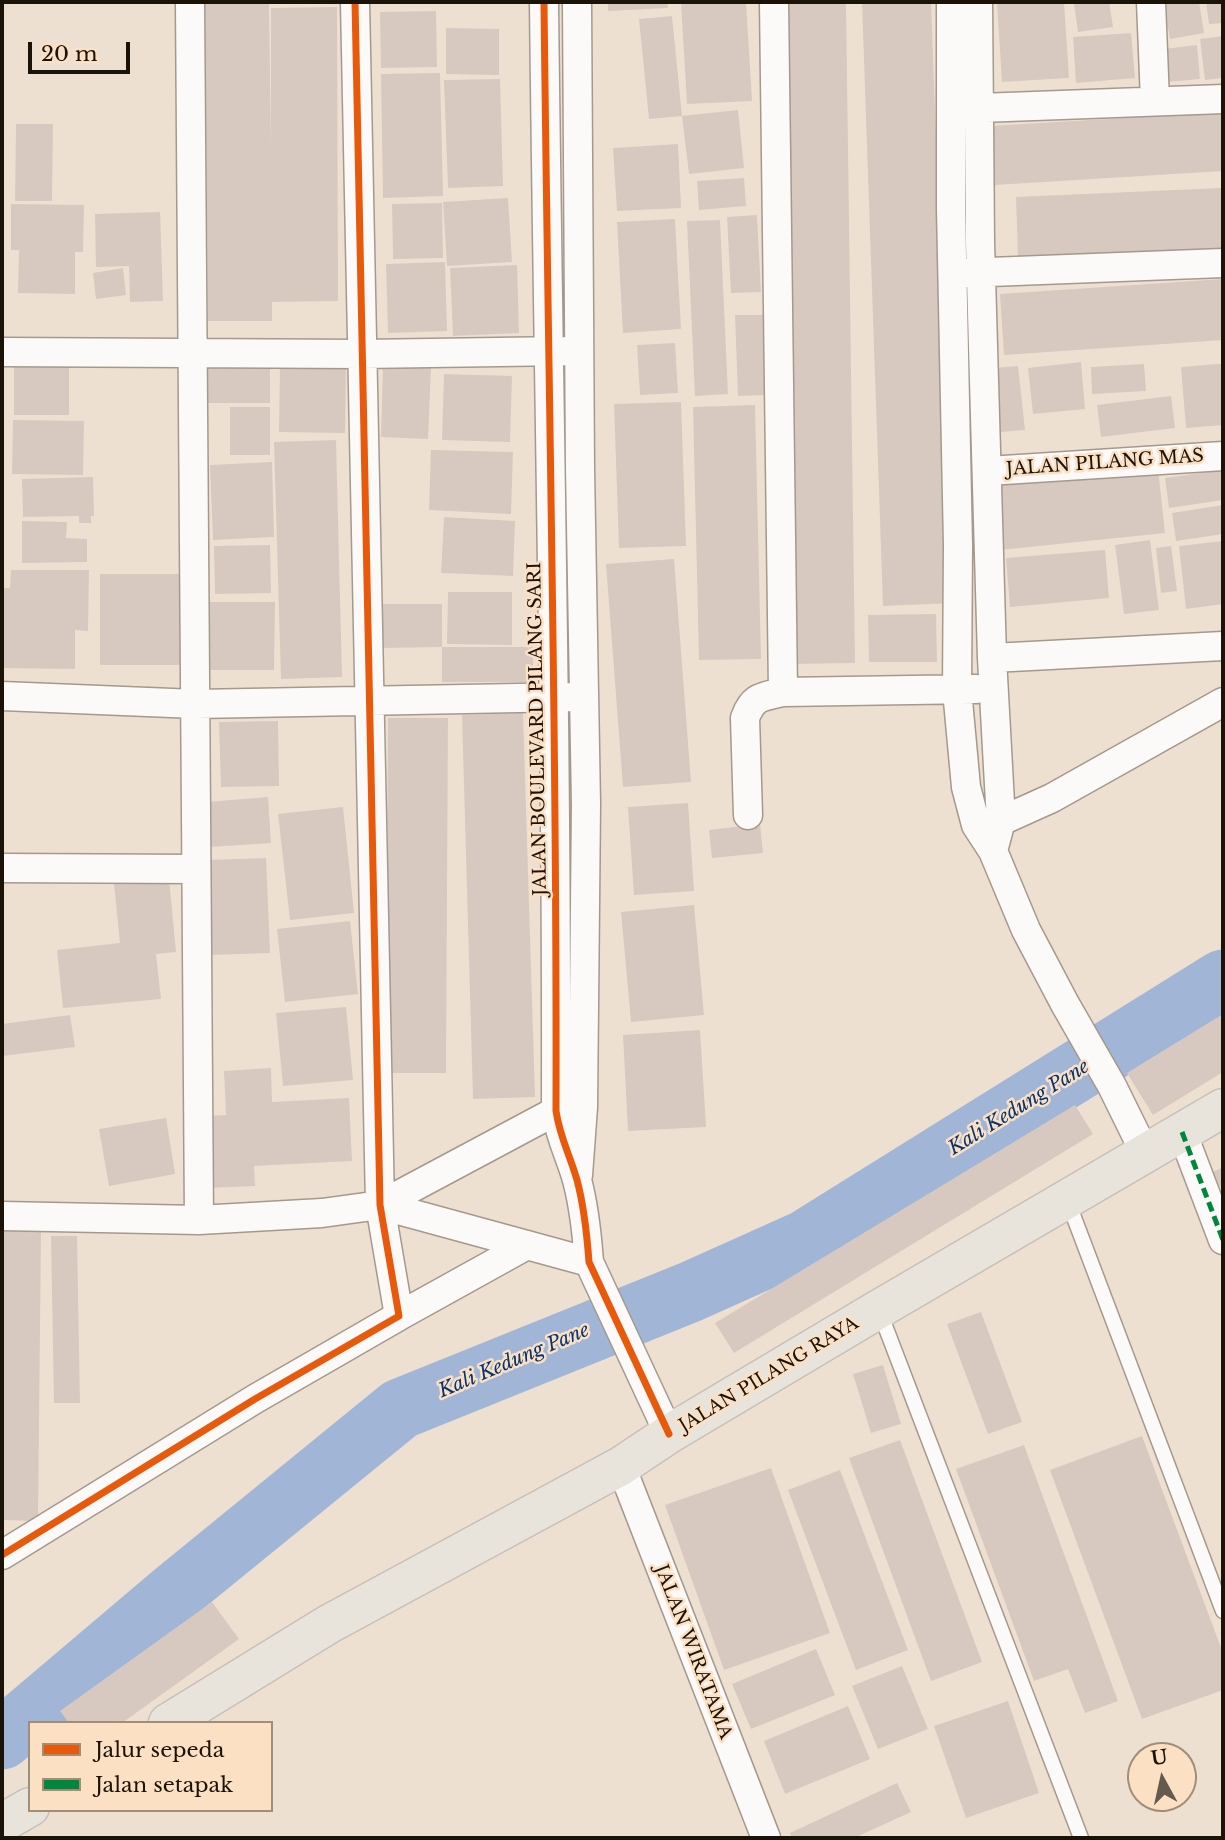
<!DOCTYPE html>
<style>
body{margin:0}
#map{position:relative;width:1225px;height:1840px;overflow:hidden;background:#eee0d1;font-family:"Libre Baskerville",serif}
canvas{display:block}
.frame{position:absolute;inset:0;border:4px solid #1b1208;pointer-events:none}
.legend{position:absolute;left:28px;top:1721px;width:245px;height:91px;box-sizing:border-box;background:#fbe0c4;border:2px solid #a18e79;margin:0;padding:9px 12px;list-style:none;font-size:21px;color:#1b1208}
.legend li{display:flex;align-items:center;gap:14px;height:35px}
.legend b{width:35px;border:2px solid #a18e79}
.north{position:absolute;left:1127px;top:1742px;width:70px;height:70px;box-sizing:border-box;background:#fbe0c4;border:2px solid #a18e79;border-radius:50%;rotate:352deg;font-size:19px;font-weight:700;line-height:28px;text-align:center;color:#1b1208}
.north::after{content:'';display:block;margin:auto;width:24px;height:32px;background:#655a4e;clip-path:polygon(50% 0,100% 100%,50% 72%,0 100%)}
.scale{position:absolute;left:28px;top:42px;width:102px;height:32px;box-sizing:border-box;border:4px solid #1b1208;border-top:0;padding-left:9px;font-size:21px;line-height:24px;white-space:nowrap;color:#1b1208;-webkit-text-stroke:5px #fbe0c4;paint-order:stroke}
</style>
<div id="map">
<canvas width="1225" height="1840"></canvas>
<div class="frame"></div>
<ul class="legend">
<li><b style="height:9px;background:#e8590c"></b>Jalur sepeda</li>
<li><b style="height:9px;background:#00873e"></b>Jalan setapak</li>
</ul>
<div class="north">U</div>
<div class="scale">20 m</div>
</div>
<script>
const ctx = document.querySelector('canvas').getContext('2d');
ctx.lineJoin = 'round';
function stroke(path, color, width, dash) {
  ctx.strokeStyle = color;
  ctx.lineWidth = width;
  ctx.lineCap = dash ? 'butt' : 'round';
  ctx.setLineDash(dash || []);
  ctx.stroke(path);
}
function paint(path, color) {
  ctx.fillStyle = color;
  ctx.fill(path, 'evenodd');
}
function label(font, color, halo, rows, align = 'center') {
  ctx.font = font + ' "Libre Baskerville",serif';
  ctx.lineWidth = 5;
  ctx.setLineDash([]);
  ctx.textBaseline = 'middle';
  ctx.strokeStyle = halo;
  ctx.fillStyle = color;
  for (const [text, x, y, turn = 0] of rows) {
    ctx.save();
    ctx.translate(x, y);
    ctx.rotate((+turn || 0) * Math.PI / 180);
    ctx.textAlign = isNaN(turn) ? turn : align;
    if (halo) ctx.strokeText(text, 0, 0);
    ctx.fillText(text, 0, 0);
    ctx.restore();
  }
}
stroke(new Path2D(`
 M 2,1739 L 173,1594 L 400,1409 L 690,1292 L 806,1240 L 1223,980`), '#a1b6d6', 61);
paint(new Path2D(`
 M 608,2 L 667,2 L 668,8 L 608,11 Z
 M 703,2 L 746,2 L 752,101 L 687,104 L 681,3 Z
 M 846,2 L 855,663 L 792,664 L 784,3 Z
 M 862,2 L 931,2 L 953,603 L 883,606 Z
 M 997,2 L 1064,2 L 1069,78 L 1002,82 Z
 M 1091,2 L 1109,2 L 1113,27 L 1078,32 L 1074,4 Z
 M 1177,2 L 1199,2 L 1204,33 L 1170,39 L 1164,4 Z
 M 1206,2 L 1223,2 L 1223,23 L 1209,24 Z
 M 205,4 L 269,4 L 271,148 L 271,8 L 337,7 L 338,301 L 272,302 L 272,321 L 208,321 Z
 M 436,11 L 437,67 L 381,68 L 380,12 Z
 M 672,16 L 682,116 L 649,119 L 639,19 Z
 M 446,28 L 499,29 L 499,75 L 446,74 Z
 M 1131,33 L 1135,78 L 1076,83 L 1073,37 Z
 M 1223,36 L 1223,78 L 1205,80 L 1200,39 Z
 M 1197,45 L 1200,79 L 1167,82 L 1164,49 Z
 M 440,73 L 443,196 L 383,198 L 381,74 Z
 M 500,79 L 503,186 L 448,188 L 444,80 Z
 M 738,110 L 744,168 L 689,174 L 682,116 Z
 M 1223,112 L 1223,171 L 995,185 L 991,126 Z
 M 16,124 L 53,124 L 52,201 L 15,201 Z
 M 678,144 L 681,208 L 617,211 L 613,148 Z
 M 744,178 L 746,206 L 699,210 L 697,181 Z
 M 1221,188 L 1223,249 L 1018,258 L 1016,197 Z
 M 508,198 L 512,262 L 447,266 L 443,202 Z
 M 442,203 L 443,258 L 393,259 L 392,204 Z
 M 11,204 L 84,205 L 83,252 L 75,252 L 75,294 L 18,293 L 19,250 L 11,250 Z
 M 160,212 L 163,301 L 130,302 L 129,266 L 96,267 L 95,214 Z
 M 757,215 L 761,292 L 731,293 L 727,217 Z
 M 675,219 L 681,329 L 623,333 L 617,222 Z
 M 720,220 L 728,394 L 695,396 L 687,221 Z
 M 445,262 L 447,331 L 388,333 L 386,264 Z
 M 517,265 L 519,333 L 453,336 L 450,268 Z
 M 123,268 L 126,295 L 96,299 L 93,273 Z
 M 1223,279 L 1223,340 L 1004,355 L 1000,294 Z
 M 735,315 L 763,315 L 766,395 L 738,396 Z
 M 675,343 L 678,393 L 640,395 L 637,345 Z
 M 69,356 L 69,415 L 14,415 L 14,357 Z
 M 1081,362 L 1085,409 L 1033,414 L 1028,368 Z
 M 1144,364 L 1146,391 L 1092,394 L 1091,367 Z
 M 1218,364 L 1223,364 L 1223,425 L 1186,428 L 1181,367 Z
 M 280,365 L 346,366 L 345,433 L 279,432 Z
 M 383,366 L 431,368 L 428,439 L 381,437 Z
 M 1018,366 L 1025,430 L 1001,432 L 994,368 Z
 M 207,367 L 270,367 L 270,403 L 207,403 Z
 M 444,374 L 512,376 L 510,442 L 442,440 Z
 M 1171,396 L 1175,428 L 1101,437 L 1097,405 Z
 M 681,402 L 686,546 L 619,548 L 614,404 Z
 M 755,405 L 761,659 L 699,660 L 693,407 Z
 M 230,407 L 270,407 L 270,455 L 230,455 Z
 M 13,420 L 84,421 L 83,475 L 12,474 Z
 M 336,440 L 342,677 L 281,679 L 274,442 Z
 M 431,450 L 513,452 L 511,514 L 429,510 Z
 M 272,462 L 274,537 L 213,540 L 210,465 Z
 M 1158,468 L 1165,533 L 1000,550 L 994,485 Z
 M 1223,470 L 1223,500 L 1169,508 L 1165,478 Z
 M 93,477 L 94,516 L 91,516 L 91,523 L 79,523 L 79,516 L 23,517 L 22,479 Z
 M 1223,505 L 1223,534 L 1176,541 L 1172,513 Z
 M 444,517 L 515,521 L 513,576 L 441,573 Z
 M 22,521 L 67,522 L 66,538 L 87,539 L 87,562 L 22,563 Z
 M 1150,540 L 1159,610 L 1124,614 L 1115,545 Z
 M 1223,541 L 1223,604 L 1186,609 L 1179,546 Z
 M 270,545 L 271,593 L 215,594 L 214,546 Z
 M 1171,546 L 1177,591 L 1161,593 L 1156,548 Z
 M 1105,550 L 1109,598 L 1010,607 L 1006,558 Z
 M 674,559 L 691,782 L 623,787 L 606,564 Z
 M 11,570 L 89,570 L 88,631 L 75,630 L 75,669 L 2,668 L 2,588 L 10,588 Z
 M 100,574 L 179,574 L 180,665 L 100,665 Z
 M 448,592 L 512,592 L 512,645 L 447,644 Z
 M 207,602 L 275,602 L 274,670 L 206,670 Z
 M 383,604 L 442,604 L 442,647 L 382,648 Z
 M 936,614 L 937,662 L 869,662 L 868,615 Z
 M 442,647 L 533,647 L 533,682 L 442,682 Z
 M 523,713 L 535,1097 L 473,1099 L 462,715 Z
 M 388,718 L 448,718 L 446,1073 L 386,1073 Z
 M 278,721 L 279,786 L 221,787 L 219,722 Z
 M 268,797 L 271,843 L 210,847 L 206,802 Z
 M 688,803 L 694,891 L 634,895 L 628,807 Z
 M 343,807 L 354,913 L 290,920 L 278,814 Z
 M 760,824 L 763,853 L 712,858 L 709,830 Z
 M 266,858 L 270,953 L 210,955 L 206,860 Z
 M 169,879 L 176,952 L 156,954 L 161,999 L 63,1008 L 57,950 L 120,943 L 114,884 Z
 M 694,905 L 704,1015 L 631,1022 L 621,912 Z
 M 350,921 L 358,994 L 285,1002 L 277,929 Z
 M 346,1007 L 353,1080 L 283,1086 L 276,1013 Z
 M 1223,1014 L 1223,1072 L 1153,1115 L 1127,1073 Z
 M 70,1015 L 75,1047 L 2,1056 L 2,1024 Z
 M 700,1030 L 706,1127 L 628,1131 L 623,1035 Z
 M 271,1068 L 272,1102 L 349,1098 L 352,1161 L 254,1166 L 255,1186 L 207,1188 L 204,1116 L 226,1115 L 224,1071 Z
 M 1075,1105 L 1093,1134 L 734,1353 L 715,1323 Z
 M 166,1118 L 175,1174 L 109,1186 L 99,1129 Z
 M 1223,1167 L 1223,1185 L 1220,1187 L 1213,1172 Z
 M 2,1231 L 41,1232 L 38,1521 L 2,1520 Z
 M 51,1236 L 77,1236 L 80,1403 L 54,1403 Z
 M 981,1312 L 1022,1422 L 988,1434 L 947,1324 Z
 M 883,1365 L 901,1424 L 871,1433 L 853,1374 Z
 M 1142,1436 L 1223,1653 L 1223,1690 L 1142,1719 L 1050,1470 Z
 M 900,1440 L 982,1662 L 931,1681 L 849,1458 Z
 M 1024,1445 L 1118,1701 L 1085,1713 L 1068,1669 L 1034,1681 L 956,1469 Z
 M 771,1468 L 830,1633 L 724,1670 L 665,1505 Z
 M 840,1470 L 908,1650 L 856,1670 L 788,1490 Z
 M 212,1602 L 239,1639 L 122,1723 L 69,1723 L 60,1711 Z
 M 816,1649 L 835,1695 L 751,1729 L 732,1684 Z
 M 902,1666 L 928,1729 L 878,1749 L 852,1686 Z
 M 1008,1701 L 1039,1793 L 966,1818 L 934,1726 Z
 M 848,1706 L 870,1759 L 785,1794 L 764,1741 Z
 M 897,1783 L 911,1812 L 854,1838 L 792,1838 L 790,1833 Z`), '#d7c9c0');
const service = new Path2D(`
 M 1067,1199 L 1223,1611
 M 879,1310 L 1081,1838`);
const minor = new Path2D(`
 M 190,2 L 199,1220
 M 544,2 C 548,371 557,741 556,1111 C 560,1138 570,1155 577,1180 C 584,1206 587,1235 589,1262 L 669,1434
 M 577,2 L 580,469 L 586,804 L 583,1107 L 578,1175
 M 774,2 L 783,692
 M 951,2 L 951,209 L 958,545 L 957,690 L 966,787 L 976,825 L 993,851 L 1026,930 L 1065,1004 L 1112,1086 L 1145,1153
 M 978,2 L 980,242 L 988,520 L 992,658 L 1001,821 L 993,851
 M 1151,2 L 1155,101
 M 980,108 L 1223,99
 M 964,273 L 1223,263
 M 2,352 L 362,354 L 567,351
 M 988,471 L 1223,456
 M 992,658 L 1223,646
 M 2,696 L 196,704 L 572,697
 M 748,815 L 745,718 C 753,696 762,697 783,692 L 976,689
 M 986,823 L 1001,821 L 1052,798 L 1223,702
 M 2,868 L 196,869
 M 1182,1132 L 1223,1240
 M 380,1205 L 589,1262
 M 2,1216 L 199,1220 L 322,1213 L 380,1205 L 556,1111 L 574,1109
 M 399,1316 L 527,1245
 M 621,1466 L 766,1838
 M 2,1555 L 255,1399 L 399,1316 L 380,1205 L 355,2`);
const trunk = new Path2D(`
 M 168,1723 L 329,1624 L 621,1466 L 669,1434 L 879,1309 L 1223,1108
 M 2,1823 L 30,1807`);
stroke(service, '#a4998d', 17);
stroke(minor, '#a4998d', 31);
stroke(trunk, '#c7c0b8', 41);
stroke(service, '#fcfaf8', 14);
stroke(minor, '#fcfaf8', 28);
stroke(trunk, '#e8e4db', 38);
stroke(new Path2D(`
 M 1182,1132 L 1223,1240`), '#00873e', 5, [10, 5]);
stroke(new Path2D(`
 M 544,2 C 548,371 557,741 556,1111 C 560,1138 570,1155 577,1180 C 584,1206 587,1235 589,1262 L 669,1434
 M 2,1555 L 255,1399 L 399,1316 L 380,1205 L 355,2`), '#e8590c', 7);
label('18px', '#1b1208', '#fbe0c4', [
 ["JALAN PILANG MAS",1105,463,-4],
 ["JALAN BOULEVARD PILANG SARI",538,729,-91],
 ["JALAN PILANG RAYA",769,1375,-31],
 ["JALAN WIRATAMA",693,1652,69]
]);
label('italic 19px', '#053472', '#fbe0c4', [
 ["Kali Kedung Pane",1019,1108,-32],
 ["Kali Kedung Pane",514,1361,-23]
]);
</script>
